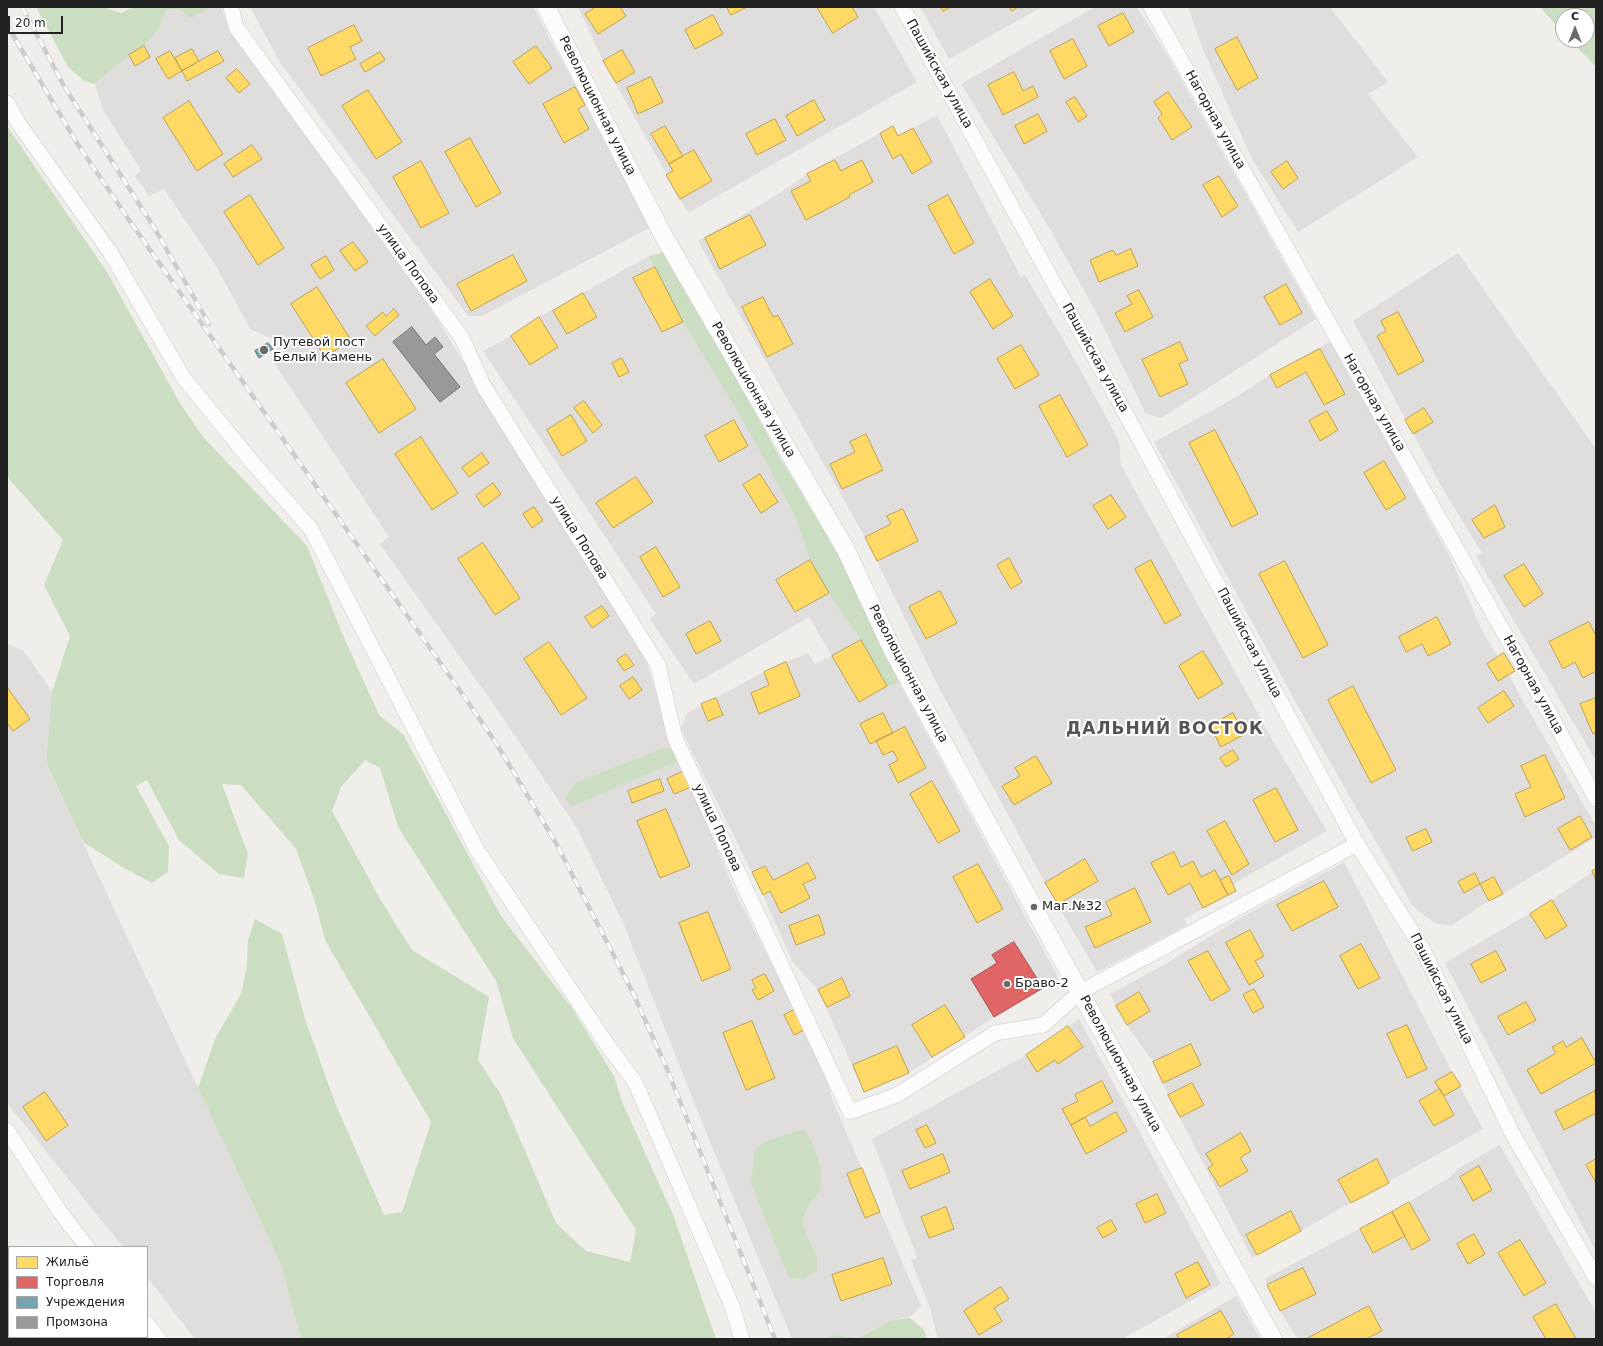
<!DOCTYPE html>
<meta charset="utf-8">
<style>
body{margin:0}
#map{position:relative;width:1603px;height:1346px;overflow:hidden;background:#f0eeeb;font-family:"DejaVu Sans",sans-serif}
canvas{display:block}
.frame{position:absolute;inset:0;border:8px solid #222;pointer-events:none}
.legend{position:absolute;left:8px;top:1246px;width:140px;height:92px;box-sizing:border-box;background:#fff;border:1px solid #a7a7a7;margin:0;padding:5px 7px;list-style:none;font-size:12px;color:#222}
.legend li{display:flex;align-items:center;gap:8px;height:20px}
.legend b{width:20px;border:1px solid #a7a7a7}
.north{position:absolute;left:1555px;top:8px;width:40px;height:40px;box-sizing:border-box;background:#fff;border:1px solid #a7a7a7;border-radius:50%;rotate:0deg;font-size:11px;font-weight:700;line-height:16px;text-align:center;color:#222}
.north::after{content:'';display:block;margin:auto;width:14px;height:18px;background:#6a6968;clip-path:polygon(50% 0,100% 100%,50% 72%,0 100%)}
.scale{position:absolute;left:8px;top:16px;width:55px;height:18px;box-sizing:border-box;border:2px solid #222;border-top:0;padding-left:5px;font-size:12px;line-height:14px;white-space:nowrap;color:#222;-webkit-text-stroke:3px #fff;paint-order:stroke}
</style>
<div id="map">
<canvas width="1603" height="1346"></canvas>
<div class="frame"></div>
<ul class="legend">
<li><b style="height:11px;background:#ffd966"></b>Жильё</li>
<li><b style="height:11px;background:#e06666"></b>Торговля</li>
<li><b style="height:11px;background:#76a5af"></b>Учреждения</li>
<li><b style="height:11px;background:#999"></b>Промзона</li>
</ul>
<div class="north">С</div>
<div class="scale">20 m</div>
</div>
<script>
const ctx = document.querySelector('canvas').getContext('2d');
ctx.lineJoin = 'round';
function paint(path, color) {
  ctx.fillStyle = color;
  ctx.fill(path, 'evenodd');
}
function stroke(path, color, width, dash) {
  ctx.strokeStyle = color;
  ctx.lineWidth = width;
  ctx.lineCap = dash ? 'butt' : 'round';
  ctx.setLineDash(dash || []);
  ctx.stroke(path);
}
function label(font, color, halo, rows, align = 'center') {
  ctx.font = font + ' "DejaVu Sans",sans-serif';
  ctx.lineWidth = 4;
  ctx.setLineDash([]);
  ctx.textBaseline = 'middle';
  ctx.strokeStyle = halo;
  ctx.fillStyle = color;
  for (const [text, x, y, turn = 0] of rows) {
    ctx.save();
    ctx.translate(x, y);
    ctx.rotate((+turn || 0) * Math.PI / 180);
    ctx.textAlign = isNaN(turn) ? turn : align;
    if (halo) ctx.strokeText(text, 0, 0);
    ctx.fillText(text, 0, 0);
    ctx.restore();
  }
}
paint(new Path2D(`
 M 211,7 L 221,7 L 229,28 L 424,298 L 645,656 L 674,751 L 691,787 L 738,898 L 824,1067 L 832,1099 L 921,1306 L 910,1317 L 892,1320 L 859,1338 L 834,1335 L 824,1339 L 792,1339 L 710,1142 L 623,923 L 577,828 L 501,715 L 380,544 L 389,537 L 273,361 L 279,351 L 271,338 L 250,329 L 216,266 L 164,189 L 149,196 L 135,176 L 141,170 L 103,110 L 95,84 L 129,55 L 144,46 L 159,29 L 166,9 L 180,9 L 190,19 Z
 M 250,7 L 533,7 L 651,227 L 482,316 L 468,316 L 312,105 L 281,64 Z
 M 578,7 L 874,7 L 917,82 L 688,213 L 603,61 Z
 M 920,7 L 1042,7 L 949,59 Z
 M 1095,7 L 1137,7 L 1169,58 L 1316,319 L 1161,418 L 1146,414 L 1093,306 L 1048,226 L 961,84 Z
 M 1188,7 L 1330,7 L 1388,82 L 1368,94 L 1418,157 L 1298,232 L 1252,159 L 1204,52 Z
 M 937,115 L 1021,277 L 1025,275 L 1078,365 L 1119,441 L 1121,465 L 1272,739 L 1327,831 L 1233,884 L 1236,891 L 1184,919 L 1187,925 L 1097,972 L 1045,883 L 936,682 L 865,537 L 698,241 L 780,193 L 807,174 L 893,126 L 899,136 Z
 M 664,252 L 726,359 L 779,456 L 834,547 L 903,681 L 899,683 L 1059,979 L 994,1017 L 909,1073 L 864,1092 L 818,990 L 792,961 L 763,895 L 681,729 L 687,713 L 764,672 L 808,653 L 815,664 L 832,656 L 809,617 L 694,684 L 650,619 L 656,614 L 483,351 L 511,336 L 539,317 L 649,256 Z
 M 1458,253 L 1596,449 L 1596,761 L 1476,556 L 1482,553 L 1440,484 L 1353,321 Z
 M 1331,341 L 1451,559 L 1481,628 L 1498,657 L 1504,653 L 1515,671 L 1509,675 L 1523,701 L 1596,826 L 1596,837 L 1503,894 L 1489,901 L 1450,926 L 1434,923 L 1413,906 L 1300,710 L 1154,442 L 1231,400 L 1270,375 Z
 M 7,644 L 24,651 L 52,692 L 46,764 L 280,1262 L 301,1339 L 195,1339 L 147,1277 L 147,1247 L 123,1247 L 7,1103 Z
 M 1344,862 L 1452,1072 L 1483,1129 L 1252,1258 L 1168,1095 L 1153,1062 L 1127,1025 L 1110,994 L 1162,966 L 1240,918 Z
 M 1596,869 L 1596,1252 L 1445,963 L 1552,900 Z
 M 1079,1019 L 1221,1284 L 1122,1339 L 938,1339 L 930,1308 L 911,1260 L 917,1258 L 872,1139 L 1026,1055 Z
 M 1500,1145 L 1596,1313 L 1596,1339 L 1298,1339 L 1280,1311 L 1265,1279 L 1409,1202 L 1450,1177 L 1457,1169 Z
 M 7,1287 L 9,1291 L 9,1337 L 19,1337 L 15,1339 L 7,1339 Z
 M 1236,1296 L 1260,1339 L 1163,1339 Z`), '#dfdedc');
paint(new Path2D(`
 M 36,7 L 102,7 L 121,13 L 134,7 L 211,7 L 190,19 L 180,9 L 166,9 L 159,29 L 144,46 L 129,55 L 95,84 L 84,81 L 68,67 Z
 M 1540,7 L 1596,7 L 1596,67 L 1570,40 L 1587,40 L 1587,16 L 1563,16 L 1563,33 Z
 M 7,126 L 107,272 L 181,405 L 204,438 L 307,546 L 342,633 L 379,715 L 403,734 L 501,916 L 572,1008 L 614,1076 L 623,1104 L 674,1217 L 716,1339 L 301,1339 L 280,1262 L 198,1088 L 215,1039 L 241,994 L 247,966 L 248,940 L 255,919 L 282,934 L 305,1019 L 336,1105 L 384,1215 L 402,1212 L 431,1122 L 326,942 L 314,899 L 296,849 L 241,785 L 222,784 L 248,854 L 244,878 L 219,874 L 179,840 L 147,780 L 136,786 L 169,846 L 168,872 L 152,883 L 124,868 L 83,842 L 46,763 L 52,692 L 70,636 L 44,585 L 63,540 L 9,479 L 7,470 ZM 365,760 L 380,768 L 398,827 L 496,981 L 513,1038 L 636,1230 L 630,1262 L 586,1251 L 556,1223 L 501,1095 L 478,1060 L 489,997 L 412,950 L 380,899 L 332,811 L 341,787 Z
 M 664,252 L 726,359 L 779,456 L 834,547 L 903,681 L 887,686 L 861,640 L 829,593 L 810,560 L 796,518 L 743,420 L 683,322 L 649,256 Z
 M 666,747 L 674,751 L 678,761 L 572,806 L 565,798 L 575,783 Z
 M 804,1129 L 814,1146 L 821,1171 L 820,1191 L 808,1206 L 803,1219 L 806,1235 L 817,1257 L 817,1270 L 805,1279 L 789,1278 L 751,1183 L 755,1150 L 764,1142 Z
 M 910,1318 L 924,1330 L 927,1339 L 824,1339 L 834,1335 L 859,1338 L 892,1320 Z`), '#cbdec1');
const homes = new Path2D(`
 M 596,7 L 620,7 L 626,16 L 598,34 L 585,14 Z
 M 727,7 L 747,7 L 731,15 Z
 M 817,7 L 852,7 L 858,17 L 833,33 Z
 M 941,7 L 951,7 L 943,11 Z
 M 1010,7 L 1018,7 L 1012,11 Z
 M 1123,13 L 1134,32 L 1109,46 L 1098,26 Z
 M 713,15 L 723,34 L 695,49 L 685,30 Z
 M 354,25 L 362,41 L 350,47 L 356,59 L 321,76 L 308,48 Z
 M 1237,37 L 1258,78 L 1237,90 L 1215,49 Z
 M 1073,39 L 1087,66 L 1064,79 L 1050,51 Z
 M 144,46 L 150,57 L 135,66 L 129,55 Z
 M 536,46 L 552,68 L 529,84 L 513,62 Z
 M 192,49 L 199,61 L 182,71 L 175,58 Z
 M 622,50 L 635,72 L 616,83 L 603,61 Z
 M 170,51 L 182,71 L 168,79 L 156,59 Z
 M 218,51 L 224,61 L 187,81 L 182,71 Z
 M 380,52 L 385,60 L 365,72 L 360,64 Z
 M 237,69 L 250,84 L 239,93 L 226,78 Z
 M 1014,72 L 1023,91 L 1033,86 L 1038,97 L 1003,115 L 988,85 Z
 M 651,77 L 663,102 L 638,114 L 627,88 Z
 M 575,87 L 585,105 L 578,109 L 589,129 L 564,143 L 543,104 Z
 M 368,90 L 402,142 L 376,159 L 342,106 Z
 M 1168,92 L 1192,127 L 1172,140 L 1158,118 L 1162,114 L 1154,102 Z
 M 1075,97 L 1087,116 L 1078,122 L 1066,102 Z
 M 814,100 L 825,120 L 797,136 L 786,116 Z
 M 189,101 L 223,154 L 197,171 L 163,118 Z
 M 1038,114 L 1047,131 L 1024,144 L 1015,126 Z
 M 775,119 L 786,140 L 757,155 L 746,134 Z
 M 665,126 L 683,156 L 669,164 L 651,134 Z
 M 893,126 L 898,136 L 913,128 L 932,162 L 912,174 L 901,154 L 893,159 L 880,134 Z
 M 470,138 L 501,193 L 476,207 L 445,152 Z
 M 252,145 L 262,159 L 233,177 L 224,164 Z
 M 694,150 L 712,181 L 680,199 L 666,175 L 673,171 L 669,164 Z
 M 835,160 L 841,171 L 862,160 L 873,182 L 849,195 L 850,197 L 806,220 L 791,191 L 811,181 L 807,174 Z
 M 421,161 L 449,213 L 421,228 L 393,177 Z
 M 1287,161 L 1298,178 L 1283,189 L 1271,172 Z
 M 1219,176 L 1238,206 L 1222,217 L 1203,185 Z
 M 250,195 L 284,248 L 258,265 L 224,212 Z
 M 948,195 L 974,243 L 954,254 L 928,206 Z
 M 750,215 L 766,245 L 720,269 L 705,238 Z
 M 353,242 L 368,262 L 355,271 L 340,251 Z
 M 1131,249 L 1138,266 L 1099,282 L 1090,260 L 1113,250 L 1116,255 Z
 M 513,255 L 527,281 L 471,311 L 457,284 Z
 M 326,256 L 334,270 L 320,279 L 311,265 Z
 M 655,267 L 683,322 L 662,332 L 633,278 Z
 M 990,279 L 1013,316 L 993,329 L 970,292 Z
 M 1286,284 L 1302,313 L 1280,325 L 1264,297 Z
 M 317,287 L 351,340 L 325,357 L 291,304 Z
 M 1139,290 L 1153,317 L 1125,332 L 1115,313 L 1132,304 L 1127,296 Z
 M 583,293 L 597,317 L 567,334 L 553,311 Z
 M 763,297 L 773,317 L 778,315 L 793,344 L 767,357 L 742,307 Z
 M 394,309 L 399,315 L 375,336 L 366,326 L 383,312 L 386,316 Z
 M 1398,312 L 1424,361 L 1398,375 L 1377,336 L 1386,331 L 1381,321 Z
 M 539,317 L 558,347 L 530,365 L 511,336 Z
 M 1180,342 L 1188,360 L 1179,364 L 1188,384 L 1160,397 L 1142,360 Z
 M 1021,345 L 1039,375 L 1015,389 L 997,359 Z
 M 1320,349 L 1345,394 L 1324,405 L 1306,372 L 1277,388 L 1270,375 Z
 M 622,358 L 629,372 L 619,377 L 612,363 Z
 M 383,359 L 416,409 L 379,433 L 346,383 Z
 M 1060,395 L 1088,445 L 1067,457 L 1039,406 Z
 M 584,401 L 602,425 L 593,433 L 574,408 Z
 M 1424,408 L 1433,422 L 1413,434 L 1405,420 Z
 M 1327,411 L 1338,430 L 1320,441 L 1309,421 Z
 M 571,415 L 587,441 L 562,456 L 547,430 Z
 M 734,420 L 748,446 L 719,462 L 705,436 Z
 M 1215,430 L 1258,514 L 1232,527 L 1189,443 Z
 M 866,434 L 883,470 L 842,489 L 830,464 L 855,452 L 850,442 Z
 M 421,437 L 458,493 L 432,510 L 395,454 Z
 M 482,453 L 489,463 L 469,477 L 462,468 Z
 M 1384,461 L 1406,498 L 1386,510 L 1364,473 Z
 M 760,474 L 778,502 L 761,513 L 743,485 Z
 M 636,477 L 653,502 L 613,528 L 596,503 Z
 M 493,483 L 501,494 L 484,507 L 476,496 Z
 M 1111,495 L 1126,517 L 1108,529 L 1093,506 Z
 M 1495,505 L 1505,527 L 1484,538 L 1472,520 Z
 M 534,507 L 543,520 L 532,528 L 523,514 Z
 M 903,509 L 918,541 L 877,561 L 865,537 L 891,524 L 887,516 Z
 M 483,543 L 520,598 L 495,615 L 458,559 Z
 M 656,547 L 680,587 L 663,597 L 640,557 Z
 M 1009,558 L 1022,582 L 1011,589 L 997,565 Z
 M 810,560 L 829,593 L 795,612 L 776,580 Z
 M 1151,560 L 1181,615 L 1165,624 L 1135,569 Z
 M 1285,561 L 1328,645 L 1303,658 L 1259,574 Z
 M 1524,564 L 1543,594 L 1524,607 L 1504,576 Z
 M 940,591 L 957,623 L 926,639 L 909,607 Z
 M 602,606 L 609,616 L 592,628 L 585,617 Z
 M 1437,617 L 1451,644 L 1428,656 L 1422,644 L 1406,652 L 1399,637 Z
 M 710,621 L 721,641 L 696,654 L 686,634 Z
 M 1589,622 L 1596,636 L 1596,671 L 1583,678 L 1575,662 L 1563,669 L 1549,642 Z
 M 861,640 L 887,686 L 859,702 L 832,656 Z
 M 549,642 L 587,698 L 561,715 L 524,659 Z
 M 1203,651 L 1223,684 L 1198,699 L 1179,666 Z
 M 1504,653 L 1515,671 L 1498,681 L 1487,664 Z
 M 626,654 L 634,665 L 624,671 L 617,660 Z
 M 786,662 L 800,696 L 759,714 L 751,693 L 769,685 L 764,672 Z
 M 633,677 L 642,690 L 629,699 L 620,686 Z
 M 1353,686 L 1396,770 L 1371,783 L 1328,700 Z
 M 7,687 L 30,719 L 13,731 L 7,723 Z
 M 1504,691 L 1514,706 L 1488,723 L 1478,708 Z
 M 716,698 L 723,715 L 708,721 L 701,704 Z
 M 1596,698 L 1596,733 L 1593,734 L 1580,704 Z
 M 883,713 L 893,733 L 870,744 L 860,724 Z
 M 1233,713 L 1245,734 L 1221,747 L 1210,726 Z
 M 905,727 L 926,768 L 898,783 L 889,765 L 898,760 L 893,751 L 883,755 L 876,741 Z
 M 1233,750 L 1239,759 L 1226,767 L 1220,758 Z
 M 1545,755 L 1565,798 L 1525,817 L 1515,794 L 1531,787 L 1521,766 Z
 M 1036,756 L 1052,783 L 1014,805 L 1002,786 L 1020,776 L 1015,768 Z
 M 684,771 L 691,787 L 674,794 L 667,779 Z
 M 660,779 L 664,791 L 632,803 L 628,791 Z
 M 932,781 L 960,831 L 938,843 L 910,794 Z
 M 1276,788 L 1298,830 L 1275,842 L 1253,800 Z
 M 666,809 L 690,866 L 660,878 L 637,821 Z
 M 1580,816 L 1592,837 L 1570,850 L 1558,829 Z
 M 1225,821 L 1249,864 L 1232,875 L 1207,831 Z
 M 1426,829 L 1432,842 L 1413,851 L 1406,838 Z
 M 1174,852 L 1181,867 L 1193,861 L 1201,877 L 1215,870 L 1228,895 L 1203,908 L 1190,883 L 1168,895 L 1151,863 Z
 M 1085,859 L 1098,881 L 1058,904 L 1045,883 Z
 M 808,863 L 816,878 L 803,884 L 810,898 L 781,913 L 770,891 L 763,895 L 752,872 L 765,866 L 773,880 Z
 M 978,864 L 1003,909 L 977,923 L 953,877 Z
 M 1596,869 L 1596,880 L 1592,871 Z
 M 1475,873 L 1480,884 L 1464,893 L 1458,882 Z
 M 1229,876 L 1236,891 L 1228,895 L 1220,880 Z
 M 1494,877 L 1503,894 L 1489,901 L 1480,884 Z
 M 1324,881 L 1338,907 L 1292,931 L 1277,905 Z
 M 1135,888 L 1151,922 L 1095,948 L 1085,927 L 1112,915 L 1106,902 Z
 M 1552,900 L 1567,926 L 1546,939 L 1530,914 Z
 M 708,912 L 731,969 L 702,981 L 679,923 Z
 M 819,915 L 825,934 L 796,945 L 789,926 Z
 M 1250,930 L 1264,956 L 1255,961 L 1264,976 L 1249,985 L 1226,943 Z
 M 1361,944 L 1380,978 L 1358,989 L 1340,956 Z
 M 1208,951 L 1230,990 L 1211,1001 L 1188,961 Z
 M 1496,951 L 1506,970 L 1481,983 L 1471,964 Z
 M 765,974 L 774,991 L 758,1000 L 752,990 L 756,988 L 752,980 Z
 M 842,978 L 850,996 L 827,1007 L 818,990 Z
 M 1254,989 L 1264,1007 L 1253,1013 L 1243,995 Z
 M 1139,992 L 1150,1011 L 1127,1025 L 1116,1006 Z
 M 1526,1002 L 1536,1020 L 1508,1035 L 1498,1017 Z
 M 945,1005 L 965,1037 L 932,1057 L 912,1025 Z
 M 794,1010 L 804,1030 L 794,1035 L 784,1015 Z
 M 752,1021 L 775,1078 L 746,1090 L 723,1033 Z
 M 1407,1025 L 1427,1069 L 1407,1078 L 1387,1034 Z
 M 1068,1026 L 1083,1047 L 1058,1064 L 1055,1060 L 1037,1072 L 1026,1055 Z
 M 1582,1038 L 1596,1063 L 1541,1094 L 1527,1070 L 1556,1053 L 1552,1047 L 1563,1041 L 1566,1047 Z
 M 1191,1044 L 1201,1065 L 1163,1083 L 1153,1062 Z
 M 897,1046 L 909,1073 L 864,1092 L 853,1065 Z
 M 1452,1072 L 1461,1086 L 1444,1096 L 1435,1082 Z
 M 1102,1081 L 1113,1102 L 1071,1125 L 1062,1109 L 1078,1101 L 1075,1095 Z
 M 1192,1083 L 1204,1105 L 1180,1117 L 1168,1095 Z
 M 1440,1089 L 1454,1115 L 1434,1126 L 1419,1101 Z
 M 1595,1091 L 1596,1113 L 1564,1130 L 1555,1112 Z
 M 45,1092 L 68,1125 L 46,1141 L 23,1107 Z
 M 1116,1112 L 1127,1131 L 1086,1154 L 1071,1125 L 1085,1117 L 1090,1126 Z
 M 927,1125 L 936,1143 L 925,1148 L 916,1130 Z
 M 1241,1133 L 1251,1151 L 1240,1158 L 1248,1171 L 1220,1187 L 1208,1168 L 1213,1165 L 1206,1154 Z
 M 943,1154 L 950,1172 L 910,1189 L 902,1171 Z
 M 1377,1159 L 1389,1183 L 1351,1203 L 1338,1180 Z
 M 1596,1159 L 1596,1183 L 1586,1165 Z
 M 1479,1166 L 1492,1190 L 1473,1201 L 1460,1177 Z
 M 862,1168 L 880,1212 L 865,1218 L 847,1174 Z
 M 1157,1194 L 1166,1213 L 1145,1223 L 1136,1204 Z
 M 1409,1202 L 1430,1240 L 1412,1250 L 1392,1212 Z
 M 946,1207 L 954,1229 L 929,1238 L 921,1217 Z
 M 1291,1211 L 1301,1231 L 1257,1255 L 1246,1235 Z
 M 1392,1212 L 1405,1236 L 1373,1253 L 1360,1229 Z
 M 1111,1220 L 1117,1230 L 1103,1238 L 1097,1228 Z
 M 1474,1234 L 1485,1254 L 1468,1264 L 1457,1244 Z
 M 1520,1240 L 1546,1283 L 1524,1296 L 1498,1253 Z
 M 883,1258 L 892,1284 L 841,1301 L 832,1275 Z
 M 1198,1262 L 1210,1285 L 1186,1298 L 1175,1274 Z
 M 1303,1268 L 1316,1294 L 1280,1311 L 1267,1285 Z
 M 1001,1287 L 1009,1299 L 994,1308 L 1002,1321 L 979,1335 L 964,1311 Z
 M 1556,1304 L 1576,1339 L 1546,1339 L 1533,1317 Z
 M 1369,1306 L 1382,1331 L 1366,1339 L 1306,1339 Z
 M 1221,1311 L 1234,1334 L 1226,1339 L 1179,1339 L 1177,1335 Z`);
paint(homes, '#ffd966');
stroke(homes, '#bda252', 1);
const shops = new Path2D(`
 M 1014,942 L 1043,988 L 994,1017 L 971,979 L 997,963 L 992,955 Z`);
paint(shops, '#e06666');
stroke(shops, '#a75252', 1);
const public = new Path2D(`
 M 268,343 L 273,349 L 259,358 L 255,351 Z`);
paint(public, '#76a5af');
stroke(public, '#5d7e85', 1);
const industry = new Path2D(`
 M 412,327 L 426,345 L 435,337 L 443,347 L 434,354 L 460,387 L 440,402 L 393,342 Z`);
paint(industry, '#999');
stroke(industry, '#757575', 1);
const minor = new Path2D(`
 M 231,7 L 236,27 L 462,338 L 483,385 L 658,665 L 675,738 L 850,1112 L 897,1095 L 995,1033 L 1043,1025 L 1080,992 L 1357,844
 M 902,7 L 1140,440 L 1357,844 L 1423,950 L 1512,1133 L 1596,1278
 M 1151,7 L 1332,329 L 1550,714 L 1596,799
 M 7,103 L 19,124 L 110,252 L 183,377 L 252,462 L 311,529 L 477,850 L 608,1046 L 635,1082 L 732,1306 L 742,1339
 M 7,1130 L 60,1212 L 87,1247
 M 147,1324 L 159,1339`);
const tertiary = new Path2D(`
 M 546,7 L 663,235 L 846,550 L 893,651 L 1080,992 L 1273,1339`);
stroke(minor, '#c9c8c7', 16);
stroke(tertiary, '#c9c8c7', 19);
stroke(minor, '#fdfcfc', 15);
stroke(tertiary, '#fdfcfc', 18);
const rail = new Path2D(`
 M 22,7 L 64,86 L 155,229 L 209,324
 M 7,25 L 77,143 L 129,220 L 470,705 L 496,743 L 556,843 L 633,993 L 667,1069 L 775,1339`);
stroke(rail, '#ccc', 4.5);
stroke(rail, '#fff', 3, [9]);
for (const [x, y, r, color] of [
 [264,350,5,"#6a6968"],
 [1034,907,4,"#6a6968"],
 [1007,984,4,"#6a6968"]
]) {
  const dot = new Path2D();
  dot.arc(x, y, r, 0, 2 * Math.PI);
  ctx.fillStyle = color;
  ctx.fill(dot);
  stroke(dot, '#fff', 1.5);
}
label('13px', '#222', '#fff', [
 ["Пашийская улица",939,74,61],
 ["Революционная улица",597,106,63],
 ["Нагорная улица",1215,120,61],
 ["улица Попова",408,264,54],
 ["Пашийская улица",1095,358,61],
 ["Революционная улица",753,390,60],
 ["Нагорная улица",1374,403,60],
 ["улица Попова",579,538,58],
 ["Пашийская улица",1249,643,62],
 ["Революционная улица",908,674,62],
 ["Нагорная улица",1533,685,61],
 ["улица Попова",717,828,65],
 ["Пашийская улица",1441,989,63],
 ["Революционная улица",1120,1064,61]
]);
label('13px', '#222', '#fff', [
 ["Путевой пост",273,343],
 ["Белый Камень",273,358],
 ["Маг.№32",1042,907],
 ["Браво-2",1015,984]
], 'left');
ctx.letterSpacing = '1px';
label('bold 17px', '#555', '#fff', [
 ["ДАЛЬНИЙ ВОСТОК",1165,730]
]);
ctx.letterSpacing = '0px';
</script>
